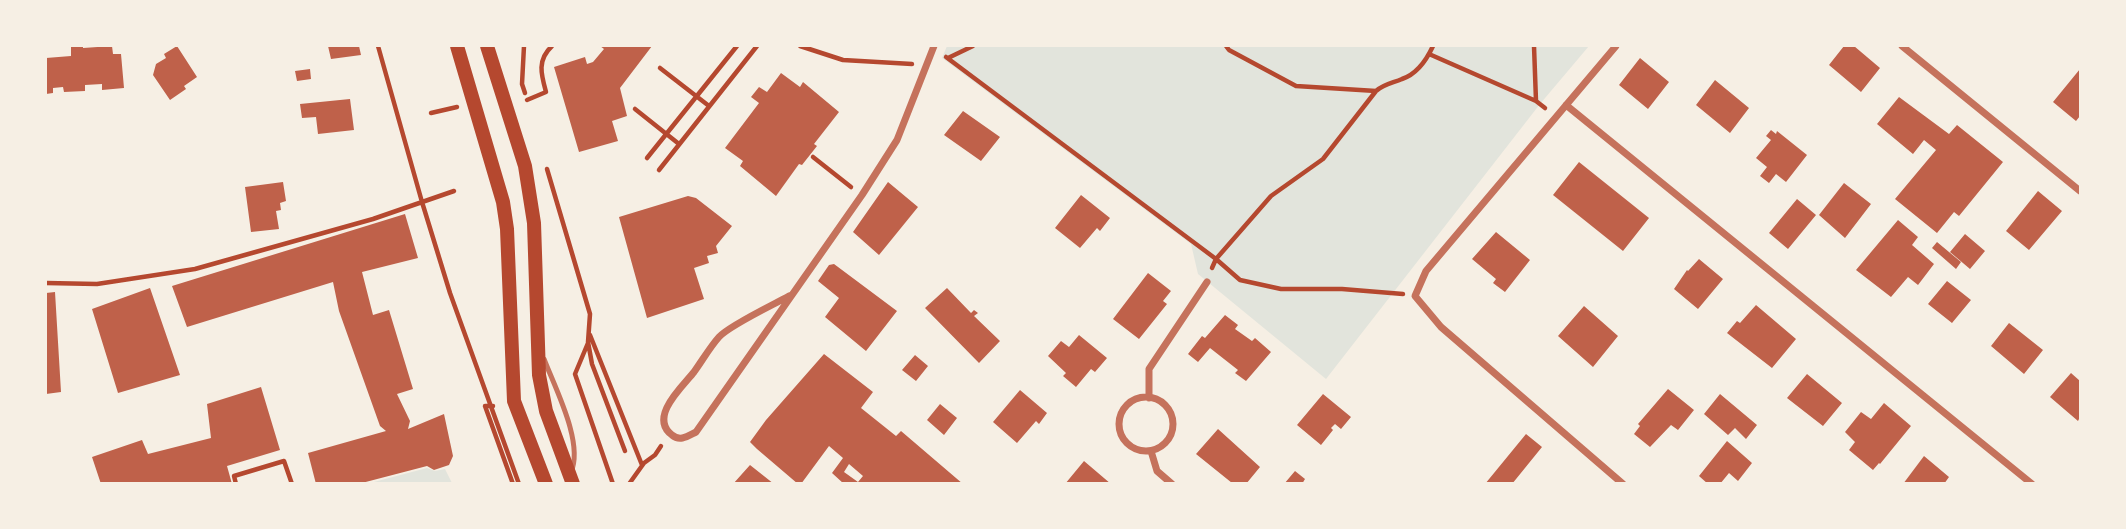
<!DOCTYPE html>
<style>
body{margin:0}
#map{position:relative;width:2126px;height:529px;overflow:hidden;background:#f6efe4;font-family:"Alegreya Sans",sans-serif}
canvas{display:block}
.frame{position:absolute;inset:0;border:47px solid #f6efe4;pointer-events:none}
</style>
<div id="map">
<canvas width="2126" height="529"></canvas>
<div class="frame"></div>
</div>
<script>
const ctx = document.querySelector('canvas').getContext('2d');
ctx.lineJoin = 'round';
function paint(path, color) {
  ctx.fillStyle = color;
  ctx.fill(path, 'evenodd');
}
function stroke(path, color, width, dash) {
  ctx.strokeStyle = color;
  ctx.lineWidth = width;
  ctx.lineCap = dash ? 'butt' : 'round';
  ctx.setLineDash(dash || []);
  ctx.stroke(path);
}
paint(new Path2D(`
 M 947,46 L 1589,46 L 1540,104 L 1326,379 L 1198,274 L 1191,244 L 942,58 Z
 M 427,468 L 435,471 L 445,469 L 452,483 L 370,483 Z`), '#e2e4dc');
paint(new Path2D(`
 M 71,46 L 83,46 L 83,48 L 112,46 L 113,54 L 121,54 L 124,88 L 102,90 L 102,84 L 85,85 L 85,91 L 64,92 L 63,87 L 53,88 L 53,93 L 46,94 L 46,58 L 71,56 Z
 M 177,46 L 197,77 L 184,86 L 186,89 L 170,100 L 153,75 L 156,64 L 166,58 L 164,54 Z
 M 328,46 L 359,46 L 361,55 L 331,59 Z
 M 600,46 L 652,46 L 620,88 L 627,116 L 612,121 L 618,141 L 579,152 L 554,67 L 585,57 L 587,64 L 593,62 L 604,49 Z
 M 1844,46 L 1854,46 L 1880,68 L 1861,92 L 1829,65 Z
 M 1640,58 L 1669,82 L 1648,109 L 1619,85 Z
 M 310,69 L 311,79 L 297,81 L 295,71 Z
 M 2080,69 L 2080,116 L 2076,121 L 2053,102 Z
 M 781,73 L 800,87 L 803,82 L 839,112 L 814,144 L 817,146 L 802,165 L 799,164 L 776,196 L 740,166 L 743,161 L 725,148 L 759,103 L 751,97 L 759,87 L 767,92 Z
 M 1715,80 L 1749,108 L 1730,133 L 1696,105 Z
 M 1899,97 L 1949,134 L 1957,125 L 2003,162 L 1959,216 L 1954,212 L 1937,233 L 1895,199 L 1936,150 L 1924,140 L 1913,154 L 1877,124 Z
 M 350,99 L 354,130 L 318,134 L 316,117 L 302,118 L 300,104 Z
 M 963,111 L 1000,137 L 981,161 L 944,135 Z
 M 1771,130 L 1776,134 L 1777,131 L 1807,155 L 1786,182 L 1776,174 L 1769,183 L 1760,176 L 1767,167 L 1756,158 L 1771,140 L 1766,136 Z
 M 1579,162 L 1649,218 L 1623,251 L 1553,195 Z
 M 283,182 L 286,201 L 280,203 L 281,210 L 276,211 L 279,229 L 251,232 L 245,187 Z
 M 888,182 L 918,207 L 879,255 L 853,232 Z
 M 1844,183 L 1871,204 L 1845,238 L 1819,215 Z
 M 2038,191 L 2062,211 L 2029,250 L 2006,231 Z
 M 1081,195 L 1110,218 L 1100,231 L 1097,228 L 1080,248 L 1055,228 Z
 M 688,196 L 696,198 L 732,226 L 716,246 L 718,253 L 707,256 L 709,263 L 694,268 L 704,299 L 647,318 L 619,217 Z
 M 1797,199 L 1816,215 L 1788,249 L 1769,233 Z
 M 405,214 L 418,258 L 362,272 L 373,315 L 389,310 L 413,389 L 397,394 L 410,421 L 408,429 L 444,414 L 453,456 L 449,465 L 434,470 L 427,466 L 358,484 L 316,484 L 308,453 L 386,431 L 380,426 L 339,311 L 333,282 L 187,327 L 172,286 Z
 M 1898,220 L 1918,237 L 1912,245 L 1934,264 L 1918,285 L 1908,277 L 1891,297 L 1856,270 Z
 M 1496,232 L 1530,260 L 1505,292 L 1493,283 L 1496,279 L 1472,259 Z
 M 1965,234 L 1985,251 L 1970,269 L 1950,252 Z
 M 1937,242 L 1961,262 L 1956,269 L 1932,248 Z
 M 1699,259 L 1723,279 L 1698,309 L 1674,289 L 1687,270 L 1688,271 Z
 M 834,264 L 897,311 L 866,351 L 825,317 L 839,298 L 818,281 L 829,265 Z
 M 1148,273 L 1171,291 L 1163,301 L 1167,304 L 1139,339 L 1113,319 Z
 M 1947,281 L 1971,300 L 1952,323 L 1928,304 Z
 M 150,288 L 180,375 L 118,393 L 92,309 Z
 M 947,288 L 971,313 L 974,310 L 978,313 L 974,316 L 1000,341 L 979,363 L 925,308 Z
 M 55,292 L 61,392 L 46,394 L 46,293 Z
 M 1756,305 L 1796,339 L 1772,368 L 1727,333 L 1737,321 L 1740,323 Z
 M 1584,306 L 1618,336 L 1593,367 L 1558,336 Z
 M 1225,315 L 1238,325 L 1235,329 L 1252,341 L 1255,338 L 1271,352 L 1246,381 L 1235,373 L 1238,370 L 1210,348 L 1198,362 L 1188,354 L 1202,336 L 1205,338 Z
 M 2009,323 L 2043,350 L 2024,374 L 1991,346 Z
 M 1079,335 L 1107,358 L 1095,372 L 1091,369 L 1076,387 L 1063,376 L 1066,373 L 1048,356 L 1061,341 L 1069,347 Z
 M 824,354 L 873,392 L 861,408 L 896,436 L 901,431 L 963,484 L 844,484 L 832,473 L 843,458 L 829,446 L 801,484 L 798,484 L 757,449 L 750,442 L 766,420 ZM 849,464 L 863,476 L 858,482 L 844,472 Z
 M 915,355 L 928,366 L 916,381 L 902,370 Z
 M 2071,373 L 2080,381 L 2080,417 L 2078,421 L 2050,397 Z
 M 1807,374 L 1842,403 L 1823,426 L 1787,398 Z
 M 261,387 L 280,450 L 227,466 L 232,484 L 101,484 L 92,457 L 142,440 L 148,454 L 211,438 L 207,404 Z
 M 1668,389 L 1694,410 L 1678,430 L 1671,425 L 1650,447 L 1634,434 L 1640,426 L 1638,424 Z
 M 1020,390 L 1047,413 L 1039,424 L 1036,421 L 1017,443 L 993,422 Z
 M 1323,394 L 1351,417 L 1341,429 L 1335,424 L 1331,428 L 1333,430 L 1321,445 L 1297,425 Z
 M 1720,394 L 1757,425 L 1746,439 L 1735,428 L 1728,435 L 1704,414 Z
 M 1884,403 L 1911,426 L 1880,464 L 1879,463 L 1873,470 L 1849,450 L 1855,442 L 1845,432 L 1861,412 L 1871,419 Z
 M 940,404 L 957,418 L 944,435 L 927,420 Z
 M 1218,429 L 1260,467 L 1246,484 L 1232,483 L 1196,454 Z
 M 1526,434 L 1542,447 L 1512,484 L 1485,484 Z
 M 1727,441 L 1752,463 L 1738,481 L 1729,473 L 1720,484 L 1708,484 L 1699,476 Z
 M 1924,456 L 1949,477 L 1944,484 L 1903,484 Z
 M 1084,461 L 1111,484 L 1065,484 Z
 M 750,465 L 774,484 L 733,484 Z
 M 1295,471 L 1305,479 L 1302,484 L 1284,484 Z`), '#bf614a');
stroke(new Path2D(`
 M 378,46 L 422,202 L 450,293 L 519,484
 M 524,46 L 522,84 L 525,93
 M 800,46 L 843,60 L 912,64
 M 1226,46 L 1229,50 L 1296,86 L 1376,91
 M 1534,46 L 1536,101
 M 1429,54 L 1536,101 L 1545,108
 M 946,57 L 1216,259 L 1240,280 L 1281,289 L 1342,289 L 1403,294
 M 948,58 L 973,46
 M 660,68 L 709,106
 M 527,100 L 546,92 C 541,74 537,60 552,46
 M 635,109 L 679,144
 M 431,113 L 457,107
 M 813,157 L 851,187
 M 647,158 L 737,46
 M 547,169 L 590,314 L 588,342 L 592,364 L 625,451
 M 659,170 L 757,46
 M 1212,268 L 1216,259 L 1271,196 L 1323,159 L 1376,91 C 1384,84 1393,83 1402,79 C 1417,74 1427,59 1433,46
 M 46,283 L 97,284 L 195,269 L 373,219 L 454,191
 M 590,335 L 642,465
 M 588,343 L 575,374 L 613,484
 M 493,406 L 485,406 L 513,484
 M 236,484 L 234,476 L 284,461 L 292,484
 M 629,484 L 644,463 L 655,455 L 661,446`), '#b5482f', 4.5);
stroke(new Path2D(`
 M 544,359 C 555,388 584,443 571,472`), '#c5725c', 5);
stroke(new Path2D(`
 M 1616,46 L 1426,271 L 1415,296 L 1441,327 L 1623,484
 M 1902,46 L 2080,191
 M 1566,105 L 2032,484
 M 789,296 C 773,305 730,325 719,337 C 710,347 702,361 694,372 C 683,386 648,417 672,435 C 680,442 688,436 696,432 L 862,195 L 897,140 L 934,46
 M1119 424a27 27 0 1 1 54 0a27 27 0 1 1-54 0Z
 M 1149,398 L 1149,369 L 1207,282
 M 1151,451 L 1157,471 L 1172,484`), '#c5725c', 7);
stroke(new Path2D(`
 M 457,46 L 503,202 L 507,229 L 514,401 L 546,484
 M 487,46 L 525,166 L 534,223 L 539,375 L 546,411 L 573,484`), '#b5482f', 14);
</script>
